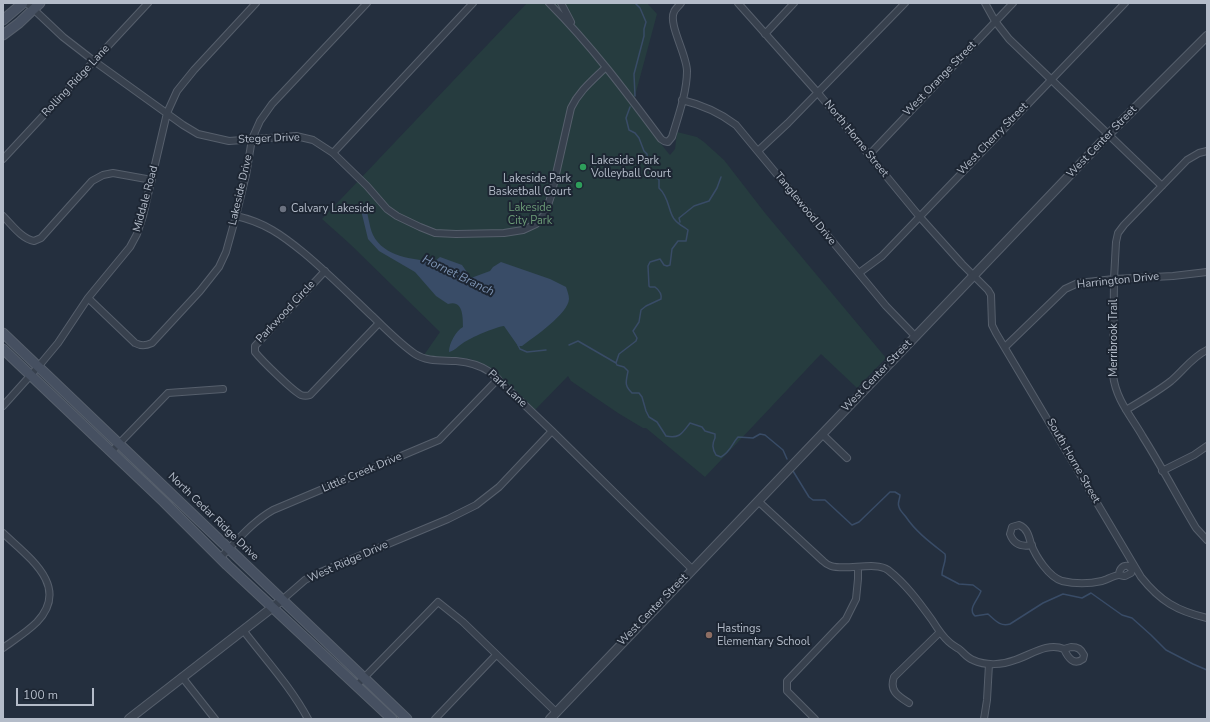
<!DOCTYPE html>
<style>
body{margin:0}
#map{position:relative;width:1210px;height:722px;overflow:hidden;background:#242f3e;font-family:"Nunito Sans",sans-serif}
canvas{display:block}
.frame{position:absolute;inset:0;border:4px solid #b4bcc9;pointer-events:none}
.scale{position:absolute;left:16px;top:688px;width:78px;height:18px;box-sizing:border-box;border:2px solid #b4bcc9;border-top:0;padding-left:5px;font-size:12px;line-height:14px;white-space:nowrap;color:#b4bcc9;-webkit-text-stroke:3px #1d2633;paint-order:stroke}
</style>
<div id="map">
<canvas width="1210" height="722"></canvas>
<div class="frame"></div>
<div class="scale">100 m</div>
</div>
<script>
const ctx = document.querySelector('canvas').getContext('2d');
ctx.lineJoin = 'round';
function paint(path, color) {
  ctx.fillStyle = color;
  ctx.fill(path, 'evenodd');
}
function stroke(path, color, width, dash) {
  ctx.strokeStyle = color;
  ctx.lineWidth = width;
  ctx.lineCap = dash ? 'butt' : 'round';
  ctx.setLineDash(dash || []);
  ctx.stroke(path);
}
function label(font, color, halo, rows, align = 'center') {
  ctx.font = font + ' "Nunito Sans",sans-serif';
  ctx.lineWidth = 4;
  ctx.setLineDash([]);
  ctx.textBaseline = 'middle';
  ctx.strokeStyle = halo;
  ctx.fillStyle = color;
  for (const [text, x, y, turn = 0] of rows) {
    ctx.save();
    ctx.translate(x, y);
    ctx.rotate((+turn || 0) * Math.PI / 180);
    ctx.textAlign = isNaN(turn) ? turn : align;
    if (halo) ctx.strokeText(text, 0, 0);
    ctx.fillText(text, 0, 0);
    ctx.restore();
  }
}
paint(new Path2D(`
 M 527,3 L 647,3 L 657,14 L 632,107 L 669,154 L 670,155 L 675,149 L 677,132 L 697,137 L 704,142 L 724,160 L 765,213 L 886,358 L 857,388 L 821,354 L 705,477 L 646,428 L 643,428 L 618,413 L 571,381 L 568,376 L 534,411 C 516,394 494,365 470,359 C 455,356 439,359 424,355 L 440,332 L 350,244 L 322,219 Z`), '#263c3f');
paint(new Path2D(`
 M 365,204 C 368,213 369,226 373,235 C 384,257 413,259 434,262 L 440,257 L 462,265 L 471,278 L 490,271 L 493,267 L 501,262 L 550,279 L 566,287 C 567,290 569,295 569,299 C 568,314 534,337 522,346 L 518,346 L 504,326 C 495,327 470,338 463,343 C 457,347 456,350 449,352 C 449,343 456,331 463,327 C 463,317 463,299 448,304 L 436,296 L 415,272 L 379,251 L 368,239 L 360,206 Z`), '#394c67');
stroke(new Path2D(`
 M 635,96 L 634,74 L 644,36 L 644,29 L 646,22 L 640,8 L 635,3
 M 680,222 L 679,218 L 694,206 L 709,201 L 717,188 L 721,177
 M 518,345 L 520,349 L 527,352 L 546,350
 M 569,345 L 578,341 L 616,363 L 617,365 L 624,367 L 628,371 C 626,382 624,385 632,393 L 639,393 L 642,397 L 646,411 L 649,417 L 657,422 L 666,436 C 680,439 682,433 690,423 L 702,427 L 705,431 L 715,434 L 715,438 C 712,444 712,448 716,455 L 721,457 C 731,451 731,445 738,437 L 753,438 L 760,434 L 765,435 L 783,450 L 787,459
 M 616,363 L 619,354 L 636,341 L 637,338 L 633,331 L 639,322 L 641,310 L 646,306 L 661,299 C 662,294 659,290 655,287 L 650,287 L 649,286 L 648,266 L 650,262 L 660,259 L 664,265 L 667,266 L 670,265 L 672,249 L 678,241 L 686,241 L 688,230 C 684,227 678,224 675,220 C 668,213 670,198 659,188 L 659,180 L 648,168 L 647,154 L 644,151 L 639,138 L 635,133 L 629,130 L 626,118 L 630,107
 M 793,471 L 809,497 L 813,500 L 825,500 L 852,525 L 859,522 L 890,492 L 895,492 L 900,495 C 900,499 897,503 899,507 C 900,511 904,514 906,517 C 916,532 931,543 945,554 C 947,560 942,567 942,575 L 959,584 L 973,585 L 981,591 C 978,600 967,609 975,616 L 988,614 C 995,620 1000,627 1010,624 L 1043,603 L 1063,594 L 1082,598 L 1091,593 L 1122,615 L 1132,618 L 1151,635 L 1166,650 L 1193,664 L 1207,670`), '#394c67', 1.5);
const minor = new Path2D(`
 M 27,3 L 63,37 L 94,61 L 183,125 L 198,134 L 229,141 L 296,136 L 313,140 L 333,153 L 367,186 L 387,209 L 397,216 L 420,227 L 435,233 L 456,234 L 504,233 L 523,230 L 536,224 L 545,214 L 551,196 L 571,108 C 579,91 593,80 606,67
 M 549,3 C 591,45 626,92 661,139 L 664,141 L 668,142 L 672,137 C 678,117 687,92 687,71 C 687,55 668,24 674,12 C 675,9 679,6 681,3
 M 561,3 L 571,22
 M 738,3 L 818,93 L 919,216 L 962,264 L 988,290 L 991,295 L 992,325 L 996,333 L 1141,577 C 1160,601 1177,611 1207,618
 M 985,3 L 995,21 L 1009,39 L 1162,186
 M 765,34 L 794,3
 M 682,100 C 703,105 719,112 736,125 L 886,306 L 915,336
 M 758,151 L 788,123 L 905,3
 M 1207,151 L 1199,153 L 1187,160 L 1124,225 L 1118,233 L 1116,242 L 1114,279 L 1113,375 C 1116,400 1131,416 1143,437 C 1162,467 1178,498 1196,528 L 1207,540
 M 333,153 L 473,3
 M 869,155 L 1013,3
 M 3,159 L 148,3
 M 3,216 C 12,225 22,239 34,241 L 41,238 L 92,181 L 103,175 L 113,173 L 152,180
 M 236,216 C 264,222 282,235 304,253 C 328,273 349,294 371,315 C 385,328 399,343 415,354 C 427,362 442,360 456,361 C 468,362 480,365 490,372 L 552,431 L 692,569
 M 325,271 L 255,346 L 255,352 C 262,361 293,391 301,395 C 304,396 307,396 310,395 L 379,323
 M 859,273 L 882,256 L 1125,3
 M 88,298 L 135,343 C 141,346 145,346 152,343 L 200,291 L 219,267 L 226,252 L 236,216 L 246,175 L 252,139 L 260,121 L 272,104 L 367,3
 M 1005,347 L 1065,289 L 1078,283 L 1114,279 L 1173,276 L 1207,272
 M 3,406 L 38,367 L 58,343 L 88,298 L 130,247 L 137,234 L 143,216 L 167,113 L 177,91 L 194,70 L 256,3
 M 1126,410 C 1141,401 1157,392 1171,381 C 1183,371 1192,357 1207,350
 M 822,434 L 847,458
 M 112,451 L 168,393 L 223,389
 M 1162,471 L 1194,455 L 1207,446
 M 758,501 L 823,561 C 825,563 828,565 831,566 C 846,571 876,561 888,570 C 906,584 919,602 932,620 C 937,628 942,636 949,642 C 952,645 956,647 959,649 C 964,653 967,658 973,660 C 986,666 1002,665 1015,660 C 1031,655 1047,642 1064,649
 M 3,533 C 28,557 71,586 37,622 C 27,632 14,640 3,648
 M 1032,545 C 1022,547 1014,545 1010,534 L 1012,527 L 1019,525 C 1027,528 1029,536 1031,544 C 1036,557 1049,577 1062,581 C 1075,584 1089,584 1102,581 C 1106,580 1115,575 1119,575 C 1121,575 1123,576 1125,576 L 1131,573 L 1132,569 L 1128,566 C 1123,565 1119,569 1119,575
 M 220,558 C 237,541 252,522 273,510 L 439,440 L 498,379
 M 282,600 L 305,580 L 316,574 L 448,519 L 476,505 L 499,487 L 552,431
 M 243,630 C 265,659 291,687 308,719
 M 1071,647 C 1078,647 1081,649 1084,655 L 1083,659 C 1074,666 1068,658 1064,649 Z
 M 182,677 L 215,719
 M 356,686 L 438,602 L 463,622 L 556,712
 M 909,703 C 898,696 889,691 894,677 L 940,632
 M 435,719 L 496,655
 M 815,719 L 787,691 L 787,681 L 846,619 L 856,599 L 858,579 L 858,567
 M 984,719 L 987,700 L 989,664`);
const tertiary = new Path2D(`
 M 129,719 L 282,600
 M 550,719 L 1108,135 L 1207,36`);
const secondary = new Path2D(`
 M 3,20 L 23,3
 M 3,35 L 19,23 L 40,3
 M 3,333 L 407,719
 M 3,349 L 164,502 L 227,565 L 392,719`);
stroke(minor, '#565f6c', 8);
stroke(tertiary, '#565f6c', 10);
stroke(secondary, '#565f6c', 11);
stroke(minor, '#38414e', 6);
stroke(tertiary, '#38414e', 8);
stroke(secondary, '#465061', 9);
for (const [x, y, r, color] of [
 [583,167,4,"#2e9e5b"],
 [579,185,4,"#2e9e5b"],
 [283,209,4,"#6b7280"],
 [709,635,4,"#8d6e63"]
]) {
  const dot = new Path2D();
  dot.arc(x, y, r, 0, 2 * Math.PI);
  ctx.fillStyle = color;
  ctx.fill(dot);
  stroke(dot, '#1d2633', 1.5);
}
label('11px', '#b4bcc9', '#1d2633', [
 ["West Orange Street",940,79,-46],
 ["Rolling Ridge Lane",76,81,-47],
 ["Steger Drive",269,139,-2],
 ["North Horne Street",856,139,51],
 ["West Cherry Street",993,139,-46],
 ["West Center Street",1102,142,-46],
 ["Lakeside Drive",241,190,-77],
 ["Middale Road",146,199,-75],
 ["Tanglewood Drive",805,209,51],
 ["Harrington Drive",1118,281,-6],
 ["Parkwood Circle",286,312,-47],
 ["Merribrook Trail",1114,338,-90],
 ["West Center Street",877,376,-46],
 ["Park Lane",507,389,43],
 ["South Horne Street",1073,461,60],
 ["Little Creek Drive",362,473,-23],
 ["North Cedar Ridge Drive",213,517,44],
 ["West Ridge Drive",348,562,-24],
 ["West Center Street",653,610,-46]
]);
label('11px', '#b4bcc9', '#1d2633', [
 ["Lakeside Park",591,161],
 ["Volleyball Court",591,174],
 ["Lakeside Park",571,179,"right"],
 ["Basketball Court",571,192,"right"],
 ["Calvary Lakeside",291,209],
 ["Hastings",717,629],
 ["Elementary School",717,642]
], 'left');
label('11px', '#6b9a76', '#1d2633', [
 ["Lakeside",530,208],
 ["City Park",530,221]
]);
label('italic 12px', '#7c92b1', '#1d2633', [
 ["Hornet Branch",458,276,26]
]);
</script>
